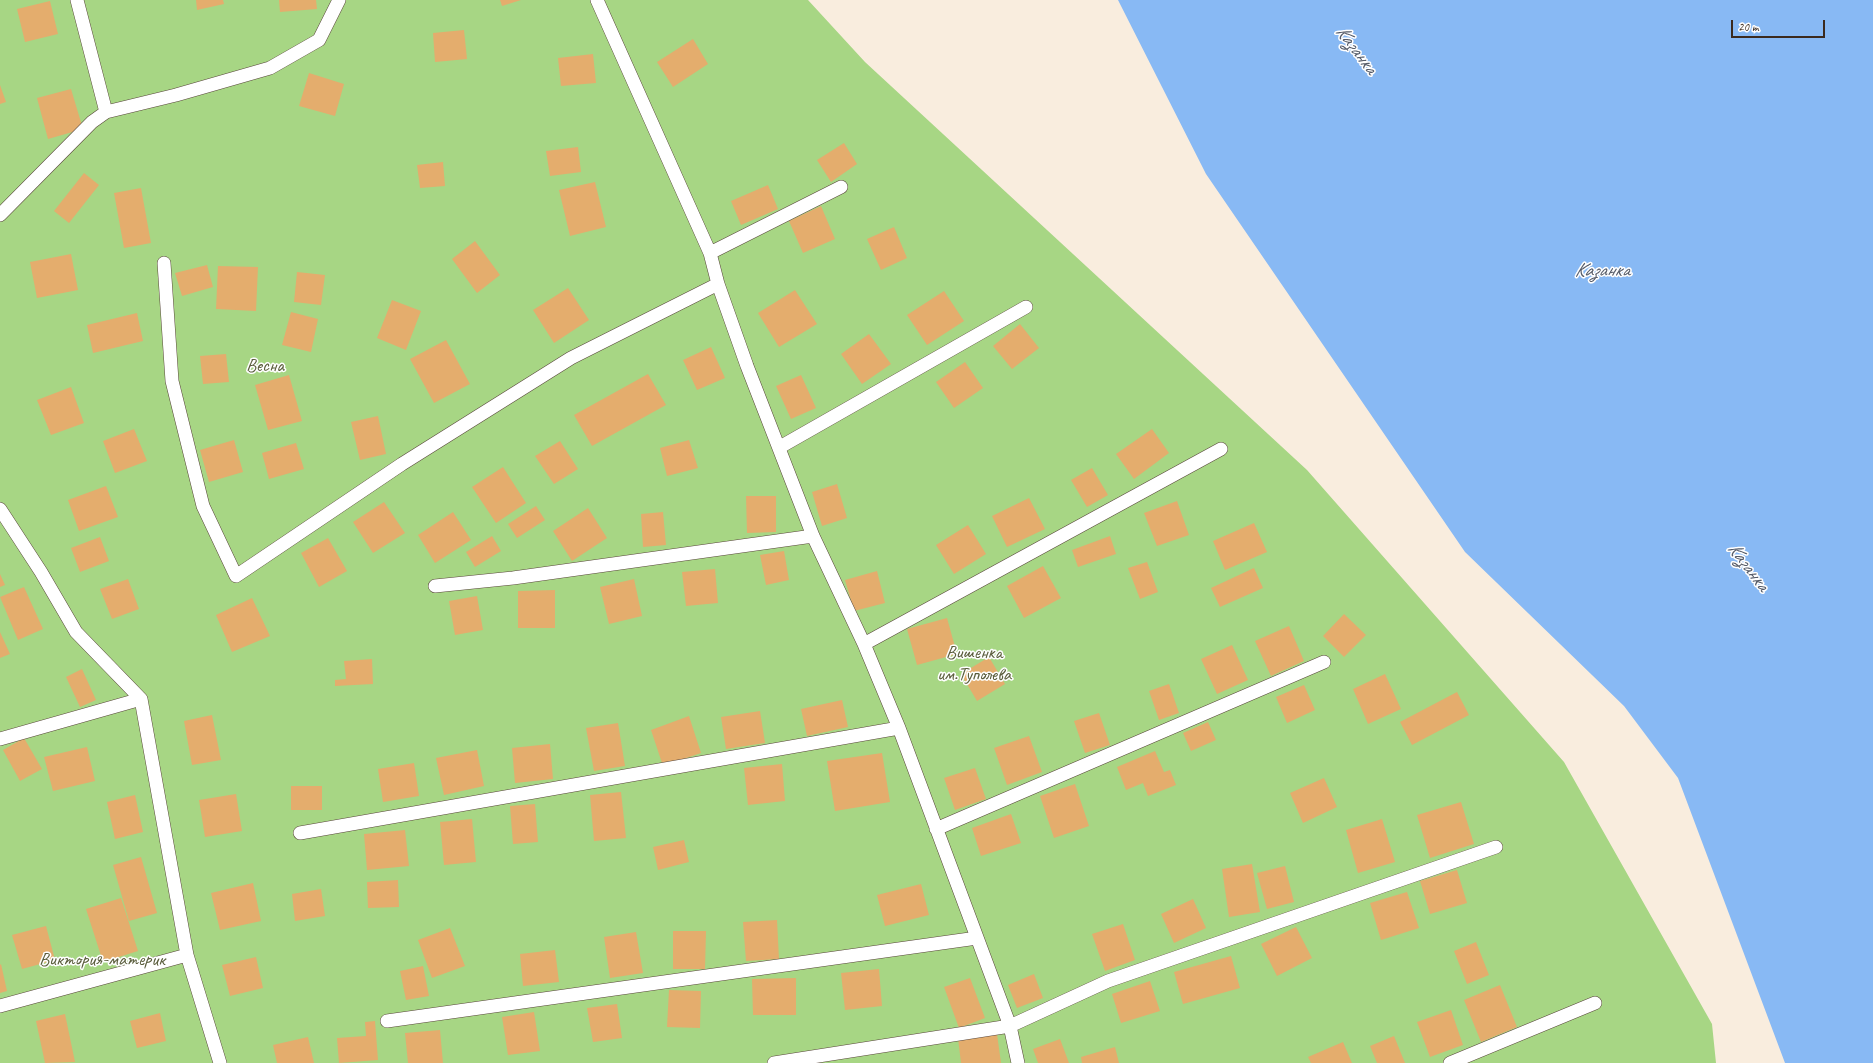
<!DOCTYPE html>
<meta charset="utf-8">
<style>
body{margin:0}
#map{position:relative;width:1873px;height:1063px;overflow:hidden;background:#f9edde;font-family:Caveat,sans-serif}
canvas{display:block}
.scale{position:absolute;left:1731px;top:20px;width:94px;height:18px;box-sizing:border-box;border:2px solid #3b2a1e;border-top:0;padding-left:5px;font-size:12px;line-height:14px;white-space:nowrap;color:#3b2a1e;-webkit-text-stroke:3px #fff;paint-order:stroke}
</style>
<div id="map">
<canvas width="1873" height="1063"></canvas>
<div class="scale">20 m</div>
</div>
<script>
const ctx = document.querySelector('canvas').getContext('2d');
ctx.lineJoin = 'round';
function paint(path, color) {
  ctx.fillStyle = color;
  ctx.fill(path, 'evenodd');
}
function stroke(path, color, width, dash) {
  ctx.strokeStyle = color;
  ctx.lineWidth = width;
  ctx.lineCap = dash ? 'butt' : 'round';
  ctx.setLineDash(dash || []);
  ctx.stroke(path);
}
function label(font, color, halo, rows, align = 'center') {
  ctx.font = font + ' Caveat,sans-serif';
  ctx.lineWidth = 3;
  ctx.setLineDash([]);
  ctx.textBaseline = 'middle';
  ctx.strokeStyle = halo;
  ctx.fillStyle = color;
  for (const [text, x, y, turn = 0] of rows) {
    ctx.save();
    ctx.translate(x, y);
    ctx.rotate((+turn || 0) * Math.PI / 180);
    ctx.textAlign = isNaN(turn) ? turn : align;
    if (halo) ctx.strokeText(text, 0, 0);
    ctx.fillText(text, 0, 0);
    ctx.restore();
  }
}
paint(new Path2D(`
 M 0,0 L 808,0 L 865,62 L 1307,470 L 1564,762 L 1712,1024 L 1716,1063 L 0,1063 Z`), '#a7d684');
paint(new Path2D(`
 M 1118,0 L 1873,0 L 1873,1063 L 1785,1063 L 1678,778 L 1624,706 L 1465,552 L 1206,174 Z`), '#88b9f4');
paint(new Path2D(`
 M 196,0 L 223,0 L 224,4 L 197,10 Z
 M 279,0 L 316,0 L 317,9 L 280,12 Z
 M 500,0 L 521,0 L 502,6 Z
 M 50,1 L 58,34 L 25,42 L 17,9 Z
 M 464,30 L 467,59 L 435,62 L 433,33 Z
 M 693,39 L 708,64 L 673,87 L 657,62 Z
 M 593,54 L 596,83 L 561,86 L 558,58 Z
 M 309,73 L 344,84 L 335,116 L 299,106 Z
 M 0,85 L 6,102 L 0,104 Z
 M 71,89 L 83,129 L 48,139 L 37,98 Z
 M 844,143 L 857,164 L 831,182 L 817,160 Z
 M 578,147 L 581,172 L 550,176 L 546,151 Z
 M 443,162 L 445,186 L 420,188 L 417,165 Z
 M 84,173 L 99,185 L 69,223 L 54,211 Z
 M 595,182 L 606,227 L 570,236 L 559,190 Z
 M 768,185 L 778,209 L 741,225 L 731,201 Z
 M 141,188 L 151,243 L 124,248 L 114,193 Z
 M 821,206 L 835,239 L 803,253 L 789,221 Z
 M 894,227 L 907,258 L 881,270 L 867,239 Z
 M 475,241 L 500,275 L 477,293 L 452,259 Z
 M 71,254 L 78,290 L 37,298 L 30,262 Z
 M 207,265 L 213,287 L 182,296 L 175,273 Z
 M 218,266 L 258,267 L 256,311 L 216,309 Z
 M 297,272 L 325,275 L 321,305 L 294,302 Z
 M 568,288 L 589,320 L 554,343 L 533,310 Z
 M 795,290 L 817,324 L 779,347 L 758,313 Z
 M 944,291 L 964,321 L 927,345 L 907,315 Z
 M 392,300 L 421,311 L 406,350 L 377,338 Z
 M 291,312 L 318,319 L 311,352 L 282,345 Z
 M 137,313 L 143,341 L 93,353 L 87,325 Z
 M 1020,324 L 1039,348 L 1012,369 L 993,346 Z
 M 869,334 L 891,364 L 862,384 L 841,354 Z
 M 446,340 L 470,384 L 434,403 L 410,359 Z
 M 711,347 L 725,378 L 697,390 L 683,360 Z
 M 226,354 L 229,382 L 203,384 L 200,356 Z
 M 965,362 L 983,388 L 954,408 L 936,382 Z
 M 648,374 L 666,405 L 592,446 L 574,415 Z
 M 289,375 L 302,421 L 268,430 L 255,385 Z
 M 801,375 L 816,408 L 791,419 L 776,386 Z
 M 71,387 L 84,423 L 51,435 L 37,400 Z
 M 378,416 L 386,454 L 360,460 L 351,422 Z
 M 134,429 L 147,461 L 115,473 L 103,441 Z
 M 1152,429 L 1169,453 L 1134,479 L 1116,454 Z
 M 234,440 L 243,472 L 209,482 L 200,450 Z
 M 689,440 L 698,468 L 667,476 L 660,448 Z
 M 560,441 L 578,469 L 554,484 L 535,456 Z
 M 296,443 L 304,469 L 269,479 L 262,453 Z
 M 503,467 L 526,503 L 496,523 L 472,487 Z
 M 1092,468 L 1108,495 L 1087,507 L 1071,480 Z
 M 837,484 L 847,518 L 822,526 L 812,492 Z
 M 106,486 L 118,517 L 79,531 L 68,500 Z
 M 746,496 L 776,496 L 776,532 L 747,533 Z
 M 1029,498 L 1045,529 L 1007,547 L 992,516 Z
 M 1177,501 L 1189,535 L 1157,546 L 1144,513 Z
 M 384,502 L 405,533 L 373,553 L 353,522 Z
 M 536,506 L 545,520 L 517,538 L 508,524 Z
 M 588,508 L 607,538 L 572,561 L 553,531 Z
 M 453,512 L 471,540 L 435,563 L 418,535 Z
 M 663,512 L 666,545 L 643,547 L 641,514 Z
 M 1254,523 L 1267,552 L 1225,570 L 1213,541 Z
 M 968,525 L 986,554 L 954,574 L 936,545 Z
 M 492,536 L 501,551 L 475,567 L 466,552 Z
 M 1110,536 L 1116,554 L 1078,567 L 1072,550 Z
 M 100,537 L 109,561 L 80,572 L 71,548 Z
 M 328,538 L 347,571 L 319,587 L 301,553 Z
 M 784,551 L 789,580 L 766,585 L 760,555 Z
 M 1147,562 L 1158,592 L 1140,599 L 1128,568 Z
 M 1043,566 L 1061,598 L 1024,618 L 1007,586 Z
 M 1254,568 L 1263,588 L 1220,607 L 1211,588 Z
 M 715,569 L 718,603 L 686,606 L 682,572 Z
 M 877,571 L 885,603 L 854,611 L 845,580 Z
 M 0,574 L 5,585 L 0,587 Z
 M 128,579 L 139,609 L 112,619 L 100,589 Z
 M 634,579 L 642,616 L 609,624 L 600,587 Z
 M 24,587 L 43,629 L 18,640 L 0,597 Z
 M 555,590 L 555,628 L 518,628 L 518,591 Z
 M 477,596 L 483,630 L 455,635 L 449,601 Z
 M 252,598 L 270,636 L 232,652 L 216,615 Z
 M 1344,614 L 1366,635 L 1344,657 L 1323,636 Z
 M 947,618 L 957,654 L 917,665 L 907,629 Z
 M 1289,626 L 1304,661 L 1271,676 L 1255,641 Z
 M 0,632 L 10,654 L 0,658 Z
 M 1232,645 L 1248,680 L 1217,694 L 1201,659 Z
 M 989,657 L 1005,684 L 977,701 L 961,674 Z
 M 372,659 L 373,684 L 335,686 L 335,680 L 346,679 L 344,661 Z
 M 82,669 L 96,700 L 80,707 L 66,677 Z
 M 1385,674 L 1401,709 L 1368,724 L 1353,689 Z
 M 1169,684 L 1179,713 L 1159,720 L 1149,691 Z
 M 1304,685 L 1315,710 L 1287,723 L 1276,697 Z
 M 1457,692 L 1469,715 L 1412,745 L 1400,722 Z
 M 842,700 L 848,727 L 807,736 L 801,709 Z
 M 760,711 L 765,743 L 726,749 L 721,717 Z
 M 1099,713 L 1110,745 L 1085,753 L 1074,721 Z
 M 212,715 L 221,760 L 192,765 L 184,721 Z
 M 689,716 L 701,753 L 663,766 L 651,730 Z
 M 1208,722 L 1216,740 L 1191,751 L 1183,733 Z
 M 618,723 L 625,766 L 594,771 L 586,728 Z
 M 1029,736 L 1042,772 L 1007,785 L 994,748 Z
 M 24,738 L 42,769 L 20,781 L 3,750 Z
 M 550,744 L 553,779 L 515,783 L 512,748 Z
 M 87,747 L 95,781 L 53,791 L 44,757 Z
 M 477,750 L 484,786 L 444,795 L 436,758 Z
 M 1155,751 L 1164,772 L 1170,770 L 1176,785 L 1148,796 L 1143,783 L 1126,790 L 1117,767 Z
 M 882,753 L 890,802 L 835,811 L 827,761 Z
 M 414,763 L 419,796 L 383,802 L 378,769 Z
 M 782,764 L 785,801 L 748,805 L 744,768 Z
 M 975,768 L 986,799 L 955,810 L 944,778 Z
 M 1324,778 L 1337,807 L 1303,823 L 1290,793 Z
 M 1075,784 L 1089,826 L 1054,838 L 1040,796 Z
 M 291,786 L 322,786 L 322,810 L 291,810 Z
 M 621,792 L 626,838 L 594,841 L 590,795 Z
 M 236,794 L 242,831 L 205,837 L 199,800 Z
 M 135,795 L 143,832 L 115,839 L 107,802 Z
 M 1461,802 L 1474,844 L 1430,858 L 1417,815 Z
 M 535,804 L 538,842 L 513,844 L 510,806 Z
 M 1011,814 L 1021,843 L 981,856 L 972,828 Z
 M 472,819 L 476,862 L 444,865 L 440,822 Z
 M 1382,819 L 1395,862 L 1358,873 L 1346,830 Z
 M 405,830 L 409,866 L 367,870 L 364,834 Z
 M 684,840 L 689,862 L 658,870 L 653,847 Z
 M 141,857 L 157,913 L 129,921 L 113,865 Z
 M 1252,864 L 1260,912 L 1229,917 L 1222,869 Z
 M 1285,866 L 1294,902 L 1267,909 L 1257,873 Z
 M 1457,870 L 1467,903 L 1430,914 L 1420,881 Z
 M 398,880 L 399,907 L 368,908 L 367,882 Z
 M 253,883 L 261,921 L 220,930 L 211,893 Z
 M 921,884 L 929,915 L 885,926 L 877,895 Z
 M 321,889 L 325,916 L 295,921 L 292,894 Z
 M 1407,892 L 1419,928 L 1381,940 L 1370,903 Z
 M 121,898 L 138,951 L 103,962 L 86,909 Z
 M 1193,899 L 1206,928 L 1174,943 L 1161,914 Z
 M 777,920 L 779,959 L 746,961 L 743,922 Z
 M 1123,924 L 1135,960 L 1105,971 L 1092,934 Z
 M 46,926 L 55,960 L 22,969 L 12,935 Z
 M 1296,927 L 1312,958 L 1277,976 L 1261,944 Z
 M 450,928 L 465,966 L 432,978 L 418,940 Z
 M 673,931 L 706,931 L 705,969 L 673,969 Z
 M 636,932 L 643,973 L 610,978 L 604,937 Z
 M 1476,942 L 1489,975 L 1467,984 L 1454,951 Z
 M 555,950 L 559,982 L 523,986 L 520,954 Z
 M 1231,956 L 1240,988 L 1183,1004 L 1174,972 Z
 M 256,957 L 263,988 L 230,996 L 222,965 Z
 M 1,964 L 7,991 L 0,993 L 0,965 Z
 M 423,966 L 429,996 L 406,1000 L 400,971 Z
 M 879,969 L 882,1006 L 845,1010 L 841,973 Z
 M 1034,974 L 1043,998 L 1017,1008 L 1008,985 Z
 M 796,978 L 796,1015 L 753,1015 L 752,979 Z
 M 970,978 L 985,1018 L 959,1028 L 944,987 Z
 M 1150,981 L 1160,1011 L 1121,1023 L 1112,994 Z
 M 1500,985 L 1517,1027 L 1481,1042 L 1464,1000 Z
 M 669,990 L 701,991 L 700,1028 L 667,1027 Z
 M 617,1004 L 622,1038 L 593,1042 L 587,1008 Z
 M 1451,1010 L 1463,1045 L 1430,1057 L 1417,1022 Z
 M 534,1012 L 540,1051 L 508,1055 L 502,1017 Z
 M 160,1013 L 166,1041 L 137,1048 L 130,1021 Z
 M 65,1014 L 75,1062 L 45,1063 L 36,1021 Z
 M 375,1021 L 378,1060 L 339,1063 L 337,1038 L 366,1036 L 365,1022 Z
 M 440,1030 L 443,1063 L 408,1063 L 405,1033 Z
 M 997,1034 L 1001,1063 L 961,1063 L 958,1038 Z
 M 1394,1036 L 1405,1063 L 1377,1063 L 1370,1046 Z
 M 308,1037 L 314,1063 L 277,1063 L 273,1045 Z
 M 1060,1039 L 1069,1063 L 1038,1063 L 1033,1049 Z
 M 1343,1042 L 1352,1063 L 1311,1063 L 1308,1057 Z
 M 1115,1047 L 1119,1063 L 1082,1063 L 1081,1057 Z`), '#e4ad6d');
const lane = new Path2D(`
 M 77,0 L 106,112
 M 597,0 L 710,253 L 718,284 L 747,366 L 813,536 L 864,644 L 899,728 L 1010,1026 L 1018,1063
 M 0,215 L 92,122 L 106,112 L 176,95 L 270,68 L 319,40 L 339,0
 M 710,253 L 841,187
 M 164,263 L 172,381 L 203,506 L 236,576 L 402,464 L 571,358 L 718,284
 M 780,447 L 1026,307
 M 0,509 L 41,572 L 76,632 L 141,699 L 187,955 L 220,1063
 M 435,586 L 513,578 L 813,536
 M 864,644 L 1221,449
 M 0,739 L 141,699
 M 936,829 L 1324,662
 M 300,833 L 899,728
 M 0,1006 L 187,955
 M 387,1021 L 977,938
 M 774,1063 L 1010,1026 L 1108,981 L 1496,847
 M 1450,1063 L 1595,1003`);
stroke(lane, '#58473b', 14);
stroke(lane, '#fff', 13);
label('19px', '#5b5e3d', '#fff', [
 ["Весна",265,366],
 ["Вишенка",974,653],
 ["им.Туполева",974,675],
 ["Виктория-материк",102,960]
]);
label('italic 20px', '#565c69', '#fff', [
 ["Казанка",1356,50,53],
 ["Казанка",1602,271],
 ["Казанка",1748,567,53]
]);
</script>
